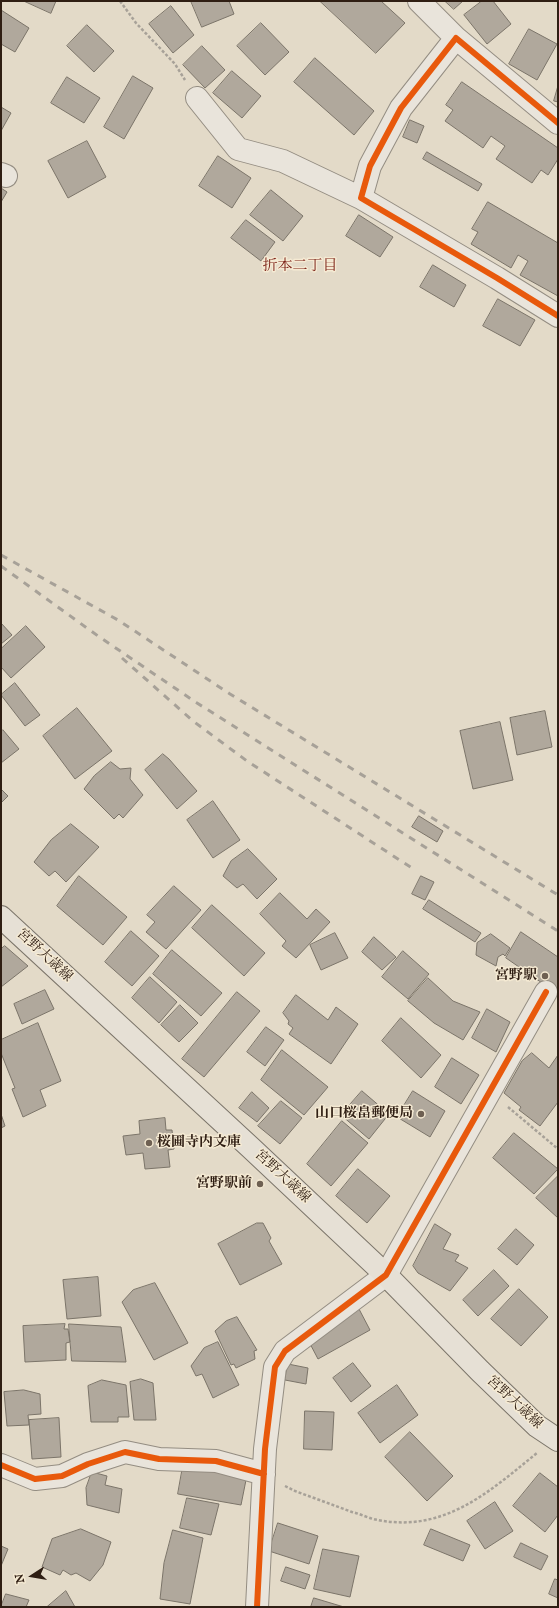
<!DOCTYPE html>
<meta charset="utf-8">
<style>
body{margin:0}
#map{position:relative;width:559px;height:1608px;overflow:hidden;background:#e3dac8;font-family:"IM FELL English",serif}
canvas{display:block}
.frame{position:absolute;inset:0;border:2px solid #2f1e13;pointer-events:none}
.north{position:absolute;left:12px;top:1556px;width:40px;height:40px;-webkit-text-stroke:3px #f5ead3;paint-order:stroke;rotate:258deg;font-size:11px;font-weight:700;line-height:16px;text-align:center;color:#2f1e13}
.north::after{content:'';display:block;margin:auto;width:14px;height:18px;background:#2f1e13;clip-path:polygon(50% 0,100% 100%,50% 72%,0 100%)}
</style>
<div id="map">
<canvas width="559" height="1608"></canvas>
<div class="frame"></div>
<div class="north">N</div>
</div>
<script>
const ctx = document.querySelector('canvas').getContext('2d');
ctx.lineJoin = 'round';
function paint(path, color) {
  ctx.fillStyle = color;
  ctx.fill(path, 'evenodd');
}
function stroke(path, color, width, dash) {
  ctx.strokeStyle = color;
  ctx.lineWidth = width;
  ctx.lineCap = dash ? 'butt' : 'round';
  ctx.setLineDash(dash || []);
  ctx.stroke(path);
}
function label(font, color, halo, rows, align = 'center') {
  ctx.font = font + ' "IM FELL English","Noto Serif JP",serif';
  ctx.lineWidth = 3;
  ctx.setLineDash([]);
  ctx.textBaseline = 'middle';
  ctx.strokeStyle = halo;
  ctx.fillStyle = color;
  for (const [text, x, y, turn = 0] of rows) {
    ctx.save();
    ctx.translate(x, y);
    ctx.rotate((+turn || 0) * Math.PI / 180);
    ctx.textAlign = isNaN(turn) ? turn : align;
    if (halo) ctx.strokeText(text, 0, 0);
    ctx.fillText(text, 0, 0);
    ctx.restore();
  }
}
const building = new Path2D(`
 M 24,1 L 56,1 L 51,13 Z
 M 191,1 L 229,1 L 234,14 L 202,27 Z
 M 320,1 L 381,1 L 405,23 L 376,53 Z
 M 445,1 L 463,1 L 454,9 Z
 M 482,1 L 493,1 L 511,24 L 487,44 L 464,15 Z
 M 171,6 L 194,35 L 173,53 L 149,24 Z
 M 1,10 L 29,28 L 15,52 L 1,44 Z
 M 261,23 L 289,52 L 265,75 L 237,46 Z
 M 87,25 L 114,51 L 94,72 L 67,46 Z
 M 529,29 L 557,44 L 537,80 L 509,64 Z
 M 202,46 L 225,70 L 205,88 L 183,65 Z
 M 315,58 L 374,111 L 354,135 L 294,82 Z
 M 232,71 L 261,96 L 242,118 L 213,93 Z
 M 133,76 L 153,88 L 124,139 L 104,127 Z
 M 67,77 L 100,98 L 84,123 L 51,103 Z
 M 462,82 L 558,148 L 558,159 L 548,175 L 541,170 L 532,183 L 496,159 L 505,146 L 491,136 L 483,148 L 445,121 L 453,110 L 446,105 Z
 M 558,86 L 558,102 L 554,101 Z
 M 1,107 L 11,113 L 1,131 Z
 M 410,120 L 424,126 L 417,143 L 403,137 Z
 M 87,141 L 106,177 L 68,198 L 48,161 Z
 M 427,152 L 482,184 L 478,191 L 423,159 Z
 M 218,156 L 251,178 L 232,208 L 199,186 Z
 M 1,188 L 7,192 L 1,202 Z
 M 271,190 L 303,216 L 283,241 L 250,215 Z
 M 488,202 L 558,243 L 558,296 L 520,275 L 528,261 L 518,255 L 511,268 L 471,244 L 478,232 L 472,229 Z
 M 359,215 L 393,237 L 380,257 L 346,236 Z
 M 246,220 L 275,242 L 261,261 L 231,238 Z
 M 433,265 L 466,285 L 454,307 L 420,287 Z
 M 498,299 L 535,320 L 520,346 L 483,326 Z
 M 1,623 L 12,635 L 1,644 Z
 M 26,626 L 45,647 L 11,678 L 1,667 L 1,649 Z
 M 15,683 L 40,715 L 25,726 L 1,695 Z
 M 77,708 L 112,751 L 75,779 L 43,736 Z
 M 545,711 L 552,747 L 517,755 L 510,718 Z
 M 500,722 L 513,780 L 473,789 L 460,731 Z
 M 3,730 L 19,749 L 1,763 L 1,732 Z
 M 163,754 L 169,759 L 197,791 L 177,809 L 145,770 Z
 M 111,762 L 120,769 L 131,768 L 130,779 L 143,795 L 123,818 L 119,814 L 114,819 L 84,789 L 94,776 Z
 M 1,789 L 8,796 L 1,803 Z
 M 213,801 L 240,840 L 213,858 L 187,820 Z
 M 419,816 L 443,831 L 437,842 L 412,827 Z
 M 71,824 L 99,847 L 66,882 L 55,871 L 49,876 L 34,862 L 51,840 Z
 M 248,849 L 277,879 L 257,899 L 243,884 L 237,888 L 223,876 L 231,861 Z
 M 79,876 L 127,917 L 103,945 L 57,906 Z
 M 421,876 L 434,882 L 425,900 L 412,894 Z
 M 174,886 L 201,910 L 166,949 L 146,932 L 155,922 L 147,915 Z
 M 280,893 L 307,919 L 316,909 L 330,922 L 296,958 L 282,946 L 286,941 L 260,914 Z
 M 429,900 L 481,933 L 475,942 L 423,909 Z
 M 212,905 L 265,953 L 244,976 L 192,928 Z
 M 131,931 L 159,956 L 132,986 L 105,962 Z
 M 521,932 L 558,957 L 558,994 L 506,958 Z
 M 335,933 L 348,958 L 321,970 L 310,945 Z
 M 491,934 L 510,948 L 505,956 L 503,954 L 498,957 L 496,966 L 476,955 L 477,943 Z
 M 374,937 L 396,957 L 382,970 L 362,952 Z
 M 5,946 L 28,966 L 1,987 L 1,949 Z
 M 172,950 L 222,993 L 201,1016 L 153,974 Z
 M 403,951 L 429,974 L 408,999 L 382,977 Z
 M 150,977 L 177,1002 L 159,1023 L 132,998 Z
 M 428,978 L 453,1001 L 480,1012 L 463,1040 L 434,1023 L 408,1001 Z
 M 45,990 L 54,1009 L 22,1024 L 14,1004 Z
 M 237,992 L 260,1011 L 204,1077 L 182,1059 Z
 M 296,995 L 328,1020 L 336,1007 L 358,1024 L 331,1064 L 289,1034 L 293,1028 L 288,1024 L 289,1021 L 283,1013 Z
 M 180,1005 L 198,1023 L 179,1042 L 161,1025 Z
 M 487,1009 L 510,1022 L 496,1052 L 472,1038 Z
 M 401,1018 L 441,1055 L 421,1078 L 382,1041 Z
 M 38,1023 L 61,1081 L 40,1090 L 46,1106 L 23,1117 L 12,1089 L 15,1088 L 1,1053 L 1,1040 Z
 M 266,1027 L 284,1040 L 265,1066 L 247,1052 Z
 M 282,1050 L 328,1087 L 304,1115 L 261,1080 Z
 M 532,1053 L 549,1068 L 558,1055 L 558,1102 L 540,1126 L 519,1110 L 521,1107 L 504,1093 L 522,1061 Z
 M 452,1058 L 479,1075 L 461,1104 L 435,1087 Z
 M 362,1091 L 389,1114 L 369,1139 L 341,1115 Z
 M 413,1091 L 445,1111 L 430,1137 L 397,1117 Z
 M 252,1092 L 269,1108 L 257,1122 L 239,1108 Z
 M 281,1101 L 302,1118 L 280,1144 L 258,1126 Z
 M 1,1114 L 5,1126 L 1,1128 Z
 M 165,1118 L 166,1130 L 172,1130 L 174,1149 L 168,1150 L 170,1167 L 145,1169 L 143,1153 L 126,1155 L 123,1136 L 140,1134 L 139,1121 Z
 M 342,1121 L 368,1143 L 331,1186 L 307,1164 Z
 M 514,1133 L 558,1169 L 534,1194 L 493,1158 Z
 M 358,1169 L 390,1196 L 367,1223 L 336,1196 Z
 M 558,1176 L 558,1218 L 536,1198 Z
 M 257,1223 L 263,1223 L 271,1238 L 269,1241 L 282,1264 L 240,1285 L 218,1244 Z
 M 435,1224 L 451,1234 L 443,1249 L 459,1255 L 455,1261 L 468,1268 L 450,1291 L 418,1273 L 413,1266 Z
 M 516,1229 L 534,1245 L 517,1265 L 498,1249 Z
 M 494,1270 L 509,1286 L 478,1316 L 463,1300 Z
 M 98,1277 L 101,1316 L 67,1319 L 63,1280 Z
 M 155,1283 L 188,1343 L 154,1360 L 122,1302 L 133,1290 Z
 M 519,1289 L 548,1317 L 521,1346 L 491,1319 Z
 M 359,1309 L 370,1330 L 318,1359 L 307,1338 Z
 M 237,1317 L 257,1350 L 254,1351 L 255,1359 L 236,1368 L 234,1364 L 231,1365 L 215,1331 L 226,1321 Z
 M 65,1324 L 64,1329 L 68,1329 L 70,1342 L 66,1343 L 66,1360 L 25,1362 L 23,1326 Z
 M 69,1324 L 121,1327 L 126,1362 L 72,1361 Z
 M 218,1342 L 239,1385 L 213,1398 L 202,1374 L 196,1376 L 191,1366 L 204,1348 Z
 M 353,1363 L 371,1386 L 351,1402 L 333,1378 Z
 M 288,1364 L 308,1368 L 306,1384 L 285,1380 Z
 M 141,1379 L 153,1383 L 156,1420 L 134,1420 L 130,1382 Z
 M 102,1380 L 126,1385 L 129,1417 L 118,1417 L 118,1422 L 91,1422 L 88,1386 Z
 M 397,1385 L 418,1415 L 380,1443 L 358,1413 Z
 M 24,1390 L 40,1394 L 41,1414 L 28,1415 L 29,1425 L 7,1426 L 4,1392 Z
 M 305,1411 L 334,1412 L 332,1450 L 304,1449 Z
 M 59,1418 L 61,1457 L 32,1459 L 29,1420 Z
 M 410,1432 L 453,1476 L 427,1501 L 385,1457 Z
 M 183,1466 L 247,1475 L 241,1505 L 178,1494 Z
 M 92,1472 L 107,1476 L 105,1485 L 122,1489 L 119,1513 L 87,1505 L 86,1488 Z
 M 540,1473 L 558,1487 L 558,1515 L 545,1532 L 513,1506 Z
 M 187,1498 L 219,1504 L 211,1535 L 180,1528 Z
 M 495,1502 L 513,1531 L 485,1549 L 467,1521 Z
 M 278,1523 L 318,1536 L 309,1564 L 269,1551 Z
 M 81,1529 L 111,1542 L 103,1565 L 90,1581 L 76,1573 L 71,1575 L 63,1570 L 60,1575 L 42,1567 L 52,1539 Z
 M 431,1529 L 470,1545 L 463,1561 L 424,1545 Z
 M 173,1530 L 203,1538 L 190,1604 L 160,1599 L 164,1563 Z
 M 521,1543 L 548,1556 L 541,1570 L 514,1557 Z
 M 1,1546 L 8,1549 L 1,1566 Z
 M 323,1549 L 359,1556 L 350,1597 L 314,1589 Z
 M 286,1567 L 310,1575 L 305,1589 L 281,1581 Z
 M 555,1579 L 558,1580 L 558,1598 L 549,1594 Z
 M 66,1591 L 75,1607 L 47,1607 Z
 M 6,1594 L 29,1600 L 26,1607 L 1,1607 Z
 M 314,1598 L 344,1607 L 311,1607 Z`);
paint(building, '#b0a89c');
stroke(building, '#7b7469', 1);
const minor = new Path2D(`
 M 419,1 L 456,38
 M 197,98 L 238,149 L 283,161 L 361,198
 M 558,123 L 456,38 L 401,108 L 370,166 L 361,198 L 497,278 L 558,316
 M 1,174 L 6,176
 M 1,1465 L 35,1479 L 62,1476 L 88,1464 L 125,1452 L 159,1459 L 216,1461 L 264,1474
 M 257,1607 L 265,1449 L 275,1367 L 285,1351 L 386,1275 L 546,992`);
const major = new Path2D(`
 M 1,917 L 251,1148 L 386,1275 L 480,1371 L 537,1426 L 558,1440`);
stroke(minor, '#948d82', 24);
stroke(major, '#7b7469', 24);
stroke(new Path2D(`
 M 120,1 L 136,23 L 175,64 L 185,80
 M 508,1107 L 558,1149
 M 285,1486 L 295,1491 C 314,1498 333,1505 352,1512 C 361,1514 370,1519 378,1520 C 445,1533 490,1491 537,1453`), '#a7a198', 2.5, [3, 2]);
stroke(minor, '#e9e4db', 22);
stroke(major, '#e6e0d5', 22);
stroke(new Path2D(`
 M 1,555 L 118,620 L 230,694 L 558,895
 M 1,566 L 98,636 L 197,703 L 558,931
 M 122,658 L 193,721 L 247,761 L 415,870`), '#a7a198', 3, [7, 7]);
stroke(new Path2D(`
 M 558,123 L 456,38 L 401,108 L 370,166 L 361,198 L 497,278 L 558,316
 M 1,1465 L 35,1479 L 62,1476 L 88,1464 L 125,1452 L 159,1459 L 216,1461 L 264,1474
 M 257,1607 L 265,1449 L 275,1367 L 285,1351 L 386,1275 L 546,992`), '#e8590c', 6);
for (const [x, y, r, color] of [
 [545,976,4,"#6e6052"],
 [421,1114,4,"#6e6052"],
 [149,1143,4,"#6e6052"],
 [260,1184,4,"#6e6052"]
]) {
  const dot = new Path2D();
  dot.arc(x, y, r, 0, 2 * Math.PI);
  ctx.fillStyle = color;
  ctx.fill(dot);
  stroke(dot, '#f5ead3', 1.5);
}
label('14px', '#2f1e13', '#f5ead3', [
 ["宮野大歳線",44,956,43],
 ["宮野大歳線",282,1177,43],
 ["宮野大歳線",514,1403,43]
]);
label('bold 14px', '#2f1e13', '#f5ead3', [
 ["宮野駅",537,976],
 ["山口桜畠郵便局",413,1114],
 ["桜圃寺内文庫",157,1143,"left"],
 ["宮野駅前",252,1184]
], 'right');
label('15px', '#7a1f14', '#f5ead3', [
 ["折本二丁目",300,267]
]);
</script>
